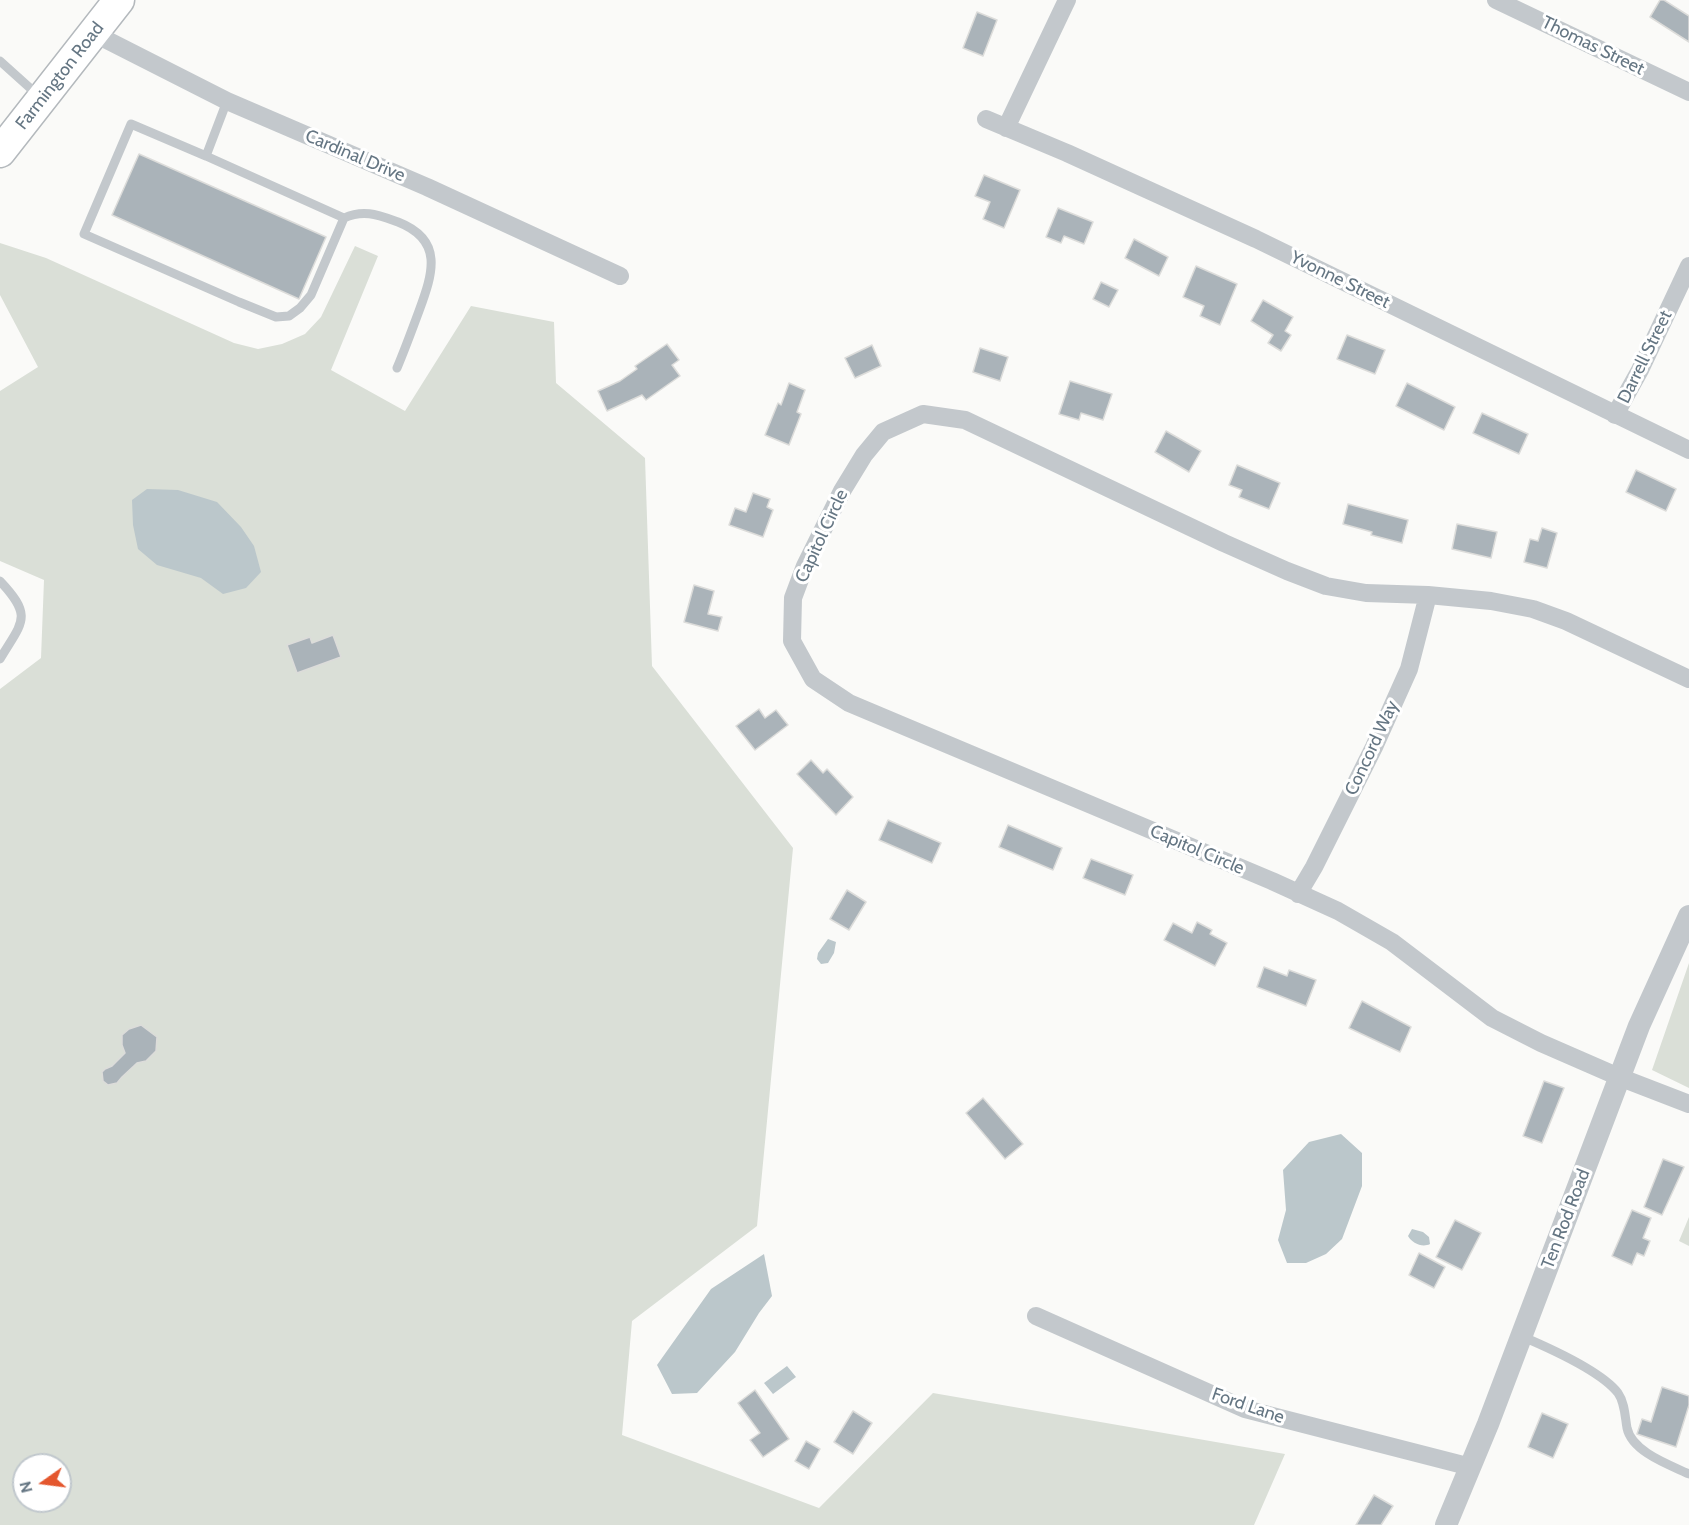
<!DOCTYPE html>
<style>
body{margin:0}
#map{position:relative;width:1689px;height:1525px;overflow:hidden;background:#fafaf8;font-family:Cabin,sans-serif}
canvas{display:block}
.north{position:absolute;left:12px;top:1453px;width:60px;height:60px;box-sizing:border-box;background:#fff;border:2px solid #c1c8cd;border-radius:50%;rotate:256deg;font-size:16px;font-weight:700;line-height:24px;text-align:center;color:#657683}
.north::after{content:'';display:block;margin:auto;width:21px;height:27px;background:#e4572e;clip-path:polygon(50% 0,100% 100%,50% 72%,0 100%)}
</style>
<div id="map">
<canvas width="1689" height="1525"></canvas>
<div class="north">N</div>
</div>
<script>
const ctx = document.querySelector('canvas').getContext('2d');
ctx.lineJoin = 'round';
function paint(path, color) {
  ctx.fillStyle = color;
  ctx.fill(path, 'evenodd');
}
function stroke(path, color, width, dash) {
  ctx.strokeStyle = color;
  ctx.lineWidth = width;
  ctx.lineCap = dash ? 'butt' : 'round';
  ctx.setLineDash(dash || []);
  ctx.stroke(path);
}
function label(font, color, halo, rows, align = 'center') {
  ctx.font = font + ' Cabin,sans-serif';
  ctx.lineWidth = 6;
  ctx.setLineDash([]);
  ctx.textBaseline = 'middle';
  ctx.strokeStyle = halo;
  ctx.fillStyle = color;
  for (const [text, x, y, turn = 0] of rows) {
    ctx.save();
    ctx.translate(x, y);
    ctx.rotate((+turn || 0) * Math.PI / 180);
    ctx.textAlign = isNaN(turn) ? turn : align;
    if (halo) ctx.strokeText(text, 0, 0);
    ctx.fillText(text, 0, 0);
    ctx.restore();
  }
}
paint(new Path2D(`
 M 0,243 L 46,258 L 234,343 L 258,349 L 282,344 L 305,334 L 321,317 L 355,246 L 378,256 L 331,370 L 405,411 L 471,306 L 554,322 L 556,383 L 645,458 L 652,666 L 793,848 L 757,1226 L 632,1321 L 622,1435 L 819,1508 L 933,1393 L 1285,1454 L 1254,1525 L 0,1525 L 0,689 L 41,658 L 44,580 L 0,561 L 0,391 L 38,367 L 0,295 ZM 24,1465 L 60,1465 L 60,1501 L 24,1501 Z
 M 1689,963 L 1689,1088 L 1652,1070 Z
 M 1689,1217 L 1689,1246 L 1679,1241 Z`), '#dadfd7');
paint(new Path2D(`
 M 147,489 L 178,490 L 217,502 L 241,527 L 254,546 L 261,572 L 246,588 L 223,594 L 201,578 L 157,565 L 138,549 L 133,525 L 132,500 Z
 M 828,939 L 836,942 L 834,953 L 828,963 L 821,964 L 817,959 L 818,953 Z
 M 1341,1134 L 1362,1153 L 1362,1186 L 1342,1239 L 1326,1254 L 1306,1263 L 1287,1263 L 1278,1240 L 1286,1210 L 1283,1170 L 1309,1142 Z
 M 1412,1229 L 1423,1232 L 1429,1237 L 1430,1244 C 1422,1248 1412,1243 1408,1236 Z
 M 764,1254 L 772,1296 L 759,1313 L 735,1352 L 697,1393 L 672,1394 L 657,1365 L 711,1289 Z
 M 787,1366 L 796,1377 L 773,1394 L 764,1383 Z`), '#bbc7cb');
const building = new Path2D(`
 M 1660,0 L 1664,0 L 1689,16 L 1689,42 L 1650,17 Z
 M 977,12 L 997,20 L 983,56 L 963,48 Z
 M 139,154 L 326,237 L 299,299 L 112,215 Z
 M 984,175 L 1020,190 L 1004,228 L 983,219 L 990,202 L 975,196 Z
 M 1058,208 L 1093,222 L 1084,244 L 1064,236 L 1061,243 L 1046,237 Z
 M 1134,239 L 1168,257 L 1159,276 L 1125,258 Z
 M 1196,266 L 1237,284 L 1220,325 L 1200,316 L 1204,306 L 1183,297 Z
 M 1101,282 L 1118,290 L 1109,307 L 1093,299 Z
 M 1263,300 L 1293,317 L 1285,331 L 1291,335 L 1281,351 L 1268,343 L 1273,335 L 1251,321 Z
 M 1347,335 L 1385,350 L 1375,374 L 1337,359 Z
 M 667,344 L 679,360 L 672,365 L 680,376 L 646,400 L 642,395 L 607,411 L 598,391 L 620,381 L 637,369 L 635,366 Z
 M 872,345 L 881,366 L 855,378 L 845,358 Z
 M 980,348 L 1008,357 L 1000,381 L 973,372 Z
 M 1070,381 L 1112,394 L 1103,420 L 1081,413 L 1079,420 L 1059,414 Z
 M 789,383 L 805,390 L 797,412 L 801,414 L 789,445 L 765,435 L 778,403 L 781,405 Z
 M 1407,383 L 1455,407 L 1444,430 L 1396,406 Z
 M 1482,413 L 1528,434 L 1519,454 L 1473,433 Z
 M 1166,431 L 1201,451 L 1189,472 L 1155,452 Z
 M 1237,465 L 1280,483 L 1269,509 L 1239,497 L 1242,490 L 1229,485 Z
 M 1636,470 L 1676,489 L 1666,511 L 1626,492 Z
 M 753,493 L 770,499 L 767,507 L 773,510 L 763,537 L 729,525 L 735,508 L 746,512 Z
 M 1348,504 L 1408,520 L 1402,543 L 1371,535 L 1372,532 L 1343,524 Z
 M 1457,524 L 1497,532 L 1491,558 L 1452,549 Z
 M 1542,528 L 1557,533 L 1547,568 L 1524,562 L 1530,539 L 1538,541 Z
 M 694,585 L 714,591 L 708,614 L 722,617 L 718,631 L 684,622 Z
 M 333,635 L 341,657 L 297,673 L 287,645 L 310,637 L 312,643 Z
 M 759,709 L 765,718 L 776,710 L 788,725 L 755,750 L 736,726 Z
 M 811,760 L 823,773 L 827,769 L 853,797 L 836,815 L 797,774 Z
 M 888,820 L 941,843 L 932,863 L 879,840 Z
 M 1008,825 L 1062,848 L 1053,870 L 999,847 Z
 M 1091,859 L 1133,875 L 1125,895 L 1083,878 Z
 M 847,890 L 866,902 L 849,930 L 830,919 Z
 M 1197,922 L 1212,930 L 1210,934 L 1227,943 L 1215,966 L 1164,940 L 1173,923 L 1192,933 Z
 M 1264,967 L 1287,976 L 1289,970 L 1316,980 L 1306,1006 L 1257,987 Z
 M 1362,1001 L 1411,1027 L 1400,1052 L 1349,1028 Z
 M 141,1025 L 157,1037 L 156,1051 L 146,1061 L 137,1063 L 122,1077 L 117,1083 L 108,1085 L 103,1081 L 102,1072 L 105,1069 L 112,1066 L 125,1053 L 122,1045 L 122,1035 L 129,1029 Z
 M 1544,1081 L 1564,1088 L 1542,1143 L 1523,1136 Z
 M 983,1098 L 1023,1144 L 1005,1159 L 966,1113 Z
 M 1663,1159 L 1684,1167 L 1662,1215 L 1644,1207 Z
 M 1632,1210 L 1651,1218 L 1643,1238 L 1650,1241 L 1644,1256 L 1637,1253 L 1632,1265 L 1612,1256 Z
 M 1455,1220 L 1481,1233 L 1462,1270 L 1436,1257 Z
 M 1419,1253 L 1445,1267 L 1434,1288 L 1409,1275 Z
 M 1662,1387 L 1689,1396 L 1689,1405 L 1676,1447 L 1637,1434 L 1642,1419 L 1651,1422 Z
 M 755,1390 L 789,1439 L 763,1457 L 750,1440 L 760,1433 L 738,1403 Z
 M 853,1411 L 872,1423 L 853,1454 L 834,1442 Z
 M 1542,1413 L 1568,1424 L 1553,1458 L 1528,1447 Z
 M 806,1441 L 820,1449 L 809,1469 L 795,1461 Z
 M 1374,1495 L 1393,1506 L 1381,1525 L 1356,1525 Z`);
paint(building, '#aab3b9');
stroke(building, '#dcdcda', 1.5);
const trunk = new Path2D(`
 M 0,152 L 119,0`);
stroke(trunk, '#b4b9bd', 33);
stroke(new Path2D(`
 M 0,61 L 40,97
 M 206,156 L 131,124 L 84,234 L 239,302 L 276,317 L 289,316 L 300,308 L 311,295 L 344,218 L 206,156 L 227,101
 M 344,218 C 364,209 378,215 398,222 C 444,240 433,273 419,311 C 412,330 405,349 397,368
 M 0,581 C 34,617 22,622 0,659
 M 1521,1336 C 1547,1347 1601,1371 1618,1393 C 1625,1403 1625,1417 1627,1428 C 1632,1452 1670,1465 1689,1474`), '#c3c8cc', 9);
stroke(new Path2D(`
 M 1496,0 L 1689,92
 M 93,33 L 227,101 L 427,187 L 620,276
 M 986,119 L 1067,153 L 1256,239 L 1689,450
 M 1006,128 L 1067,0
 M 1615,415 L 1640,370 L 1689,266
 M 1689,679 L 1566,621 L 1533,609 L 1491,601 L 1428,595 L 1366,593 L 1326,586 L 1287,571 L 1224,543 L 965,420 L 923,414 L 883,432 L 864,455 L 842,491 L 805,566 L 793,598 L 792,641 L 813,679 L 849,703 L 1272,881 L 1338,911 L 1392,942 L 1492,1018 L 1541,1043 L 1619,1077 L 1689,1104
 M 1298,894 L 1314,867 L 1374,747 L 1409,669 L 1428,595
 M 1036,1316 L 1245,1409 L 1471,1467`), '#c3c8cc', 18);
stroke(new Path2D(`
 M 1446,1525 L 1488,1424 L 1639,1026 L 1689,916`), '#c3c8cc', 22);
stroke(trunk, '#fff', 30);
label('18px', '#657683', '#fff', [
 ["Thomas Street",1593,46,26],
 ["Farmington Road",60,76,-52],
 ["Cardinal Drive",355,156,23],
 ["Yvonne Street",1340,280,26],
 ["Darrell Street",1645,357,-64],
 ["Capitol Circle",822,536,-65],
 ["Concord Way",1372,748,-65],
 ["Capitol Circle",1197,850,23],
 ["Ten Rod Road",1566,1219,-69],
 ["Ford Lane",1248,1406,19]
]);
</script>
